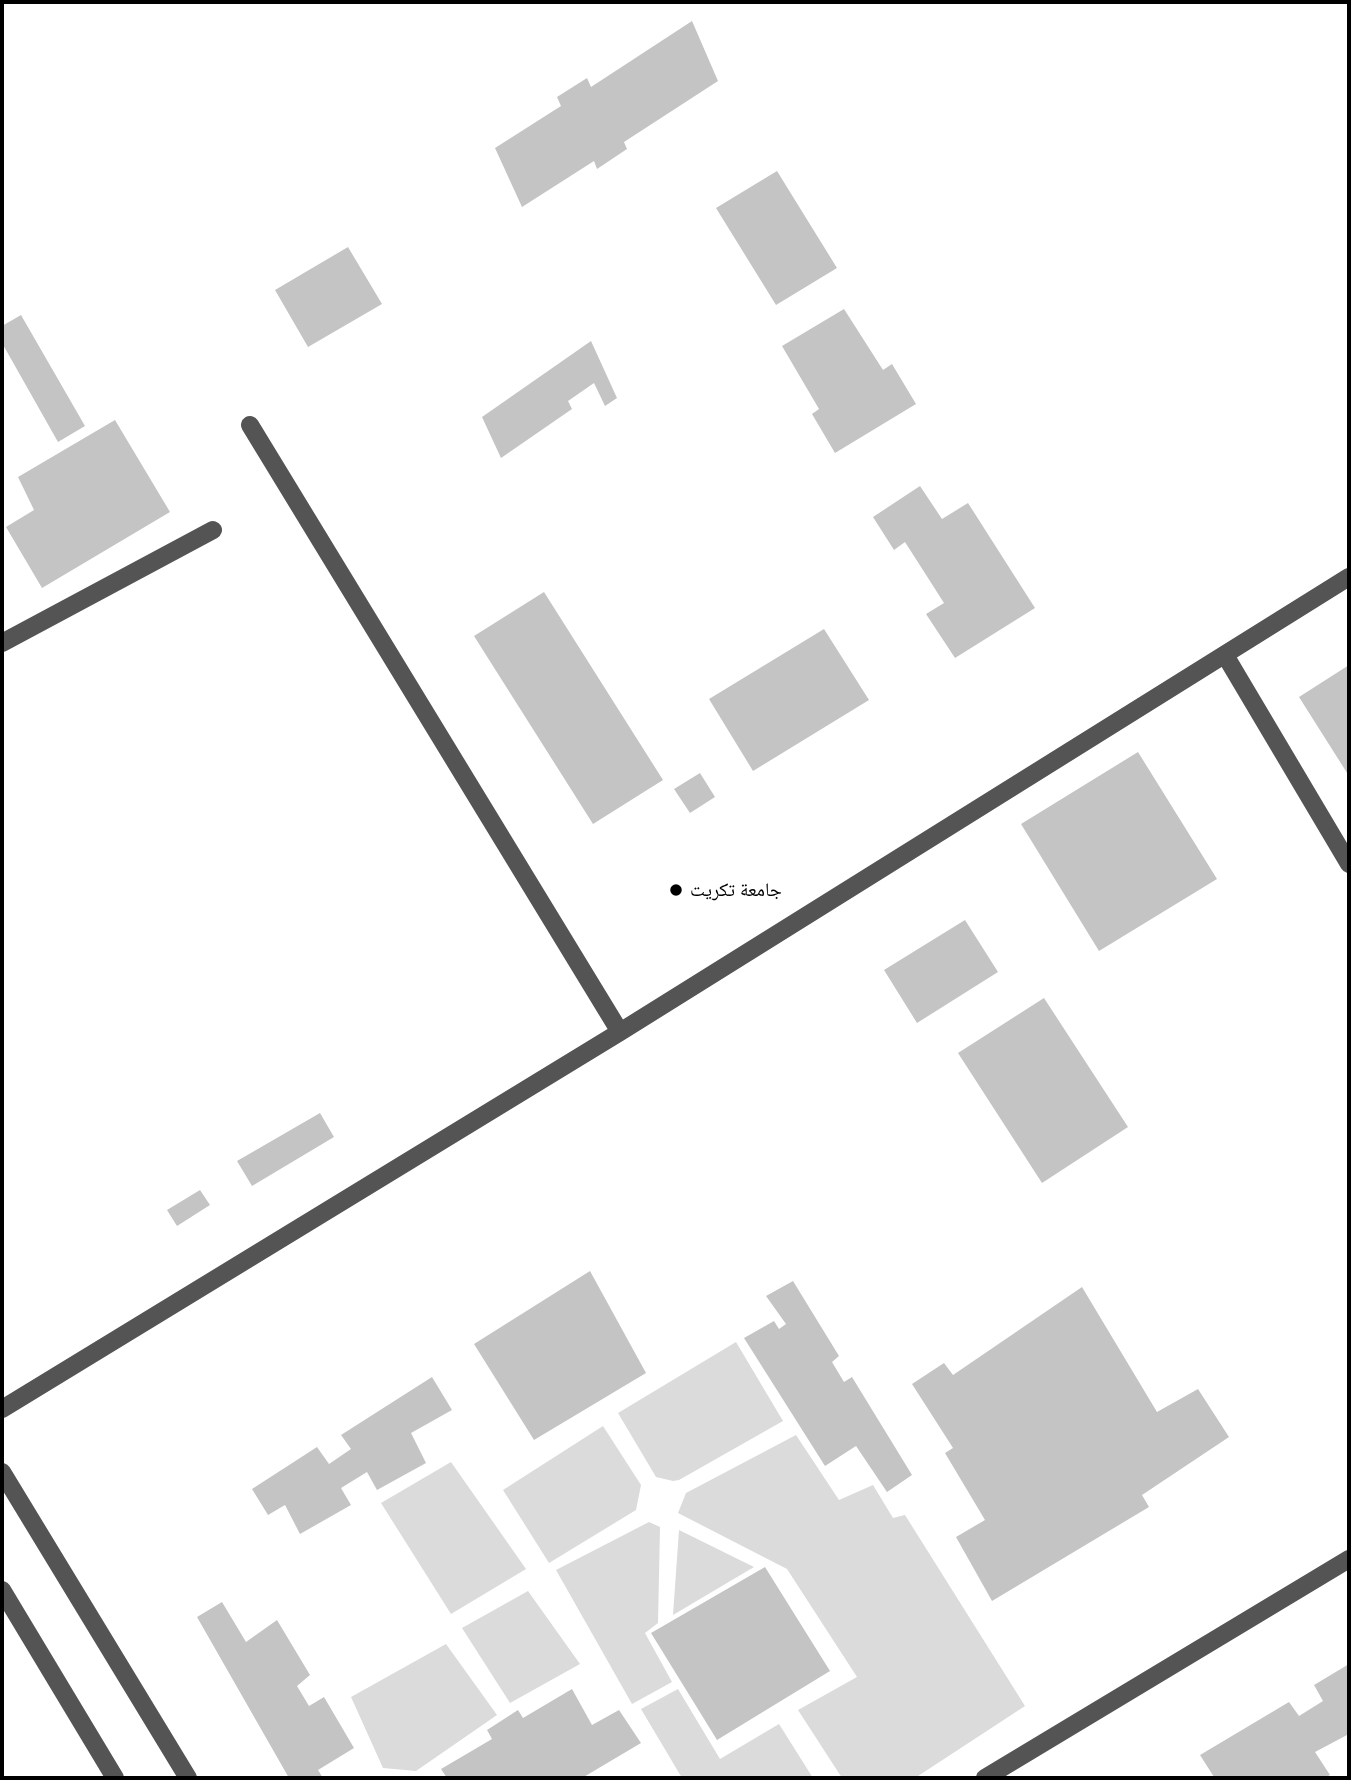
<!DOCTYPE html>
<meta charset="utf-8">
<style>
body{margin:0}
#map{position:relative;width:1351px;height:1780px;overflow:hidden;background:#fff;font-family:Mulish,sans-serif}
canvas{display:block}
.frame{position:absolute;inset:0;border:4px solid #000;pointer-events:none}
</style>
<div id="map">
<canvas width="1351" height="1780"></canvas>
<div class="frame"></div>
</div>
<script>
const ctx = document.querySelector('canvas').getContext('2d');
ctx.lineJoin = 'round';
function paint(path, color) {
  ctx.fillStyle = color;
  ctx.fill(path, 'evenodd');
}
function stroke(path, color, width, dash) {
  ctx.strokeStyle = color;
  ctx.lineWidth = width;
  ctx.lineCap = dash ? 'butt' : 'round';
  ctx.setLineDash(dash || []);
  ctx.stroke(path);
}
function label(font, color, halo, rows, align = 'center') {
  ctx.font = font + ' Mulish,"Noto Naskh Arabic",sans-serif';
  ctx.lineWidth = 5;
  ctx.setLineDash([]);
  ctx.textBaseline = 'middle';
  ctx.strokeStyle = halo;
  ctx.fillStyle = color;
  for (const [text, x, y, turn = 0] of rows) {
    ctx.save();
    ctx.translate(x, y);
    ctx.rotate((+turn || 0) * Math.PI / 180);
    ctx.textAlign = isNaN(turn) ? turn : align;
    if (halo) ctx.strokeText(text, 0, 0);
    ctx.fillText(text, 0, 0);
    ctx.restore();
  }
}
paint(new Path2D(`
 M 736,1342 L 783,1421 L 679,1480 L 673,1481 L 656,1477 L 618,1413 Z
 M 603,1426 L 641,1485 L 636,1510 L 549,1563 L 503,1490 Z
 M 796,1435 L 839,1500 L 873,1485 L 893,1518 L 905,1515 L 1025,1706 L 915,1778 L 842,1778 L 798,1710 L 857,1677 L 787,1569 L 678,1513 L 686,1493 Z
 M 451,1462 L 526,1569 L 451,1614 L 381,1503 Z
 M 649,1522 L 660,1527 L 658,1623 L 645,1633 L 672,1682 L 632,1704 L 556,1570 Z
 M 679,1530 L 754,1567 L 673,1615 Z
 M 528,1591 L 580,1664 L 510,1703 L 462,1628 Z
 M 446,1644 L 497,1715 L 416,1771 L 383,1768 L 351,1697 Z
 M 678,1689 L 720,1759 L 779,1724 L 813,1778 L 682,1778 L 641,1709 Z`), '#dbdbdb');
paint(new Path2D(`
 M 692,21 L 718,81 L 624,142 L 627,149 L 597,169 L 594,161 L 522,207 L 495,148 L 561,106 L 557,97 L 587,78 L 591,87 Z
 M 777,171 L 837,268 L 776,305 L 716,208 Z
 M 348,247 L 382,304 L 308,347 L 275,290 Z
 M 844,309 L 883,370 L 892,364 L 916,404 L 835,453 L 812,414 L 819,409 L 782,346 Z
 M 21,315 L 85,426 L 58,442 L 2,343 L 2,326 Z
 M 591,341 L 617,398 L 605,406 L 594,383 L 568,401 L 572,409 L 501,458 L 482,417 Z
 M 115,420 L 170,512 L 42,588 L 6,527 L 34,510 L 18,477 Z
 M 920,486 L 942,519 L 968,503 L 1035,608 L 955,658 L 926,614 L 944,603 L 905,542 L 894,550 L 873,517 Z
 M 544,592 L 663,780 L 593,824 L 474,636 Z
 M 824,629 L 869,700 L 753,771 L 709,699 Z
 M 1349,665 L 1349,776 L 1299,697 Z
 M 1138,752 L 1217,879 L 1099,951 L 1021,824 Z
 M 700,773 L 715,797 L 690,813 L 674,789 Z
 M 965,920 L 998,972 L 917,1023 L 884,970 Z
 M 1044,998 L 1128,1127 L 1042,1183 L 958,1053 Z
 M 320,1113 L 334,1137 L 252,1186 L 237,1161 Z
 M 200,1190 L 210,1205 L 177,1226 L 167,1210 Z
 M 590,1271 L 646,1373 L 534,1440 L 474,1344 Z
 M 793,1281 L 839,1356 L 832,1362 L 844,1382 L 852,1377 L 912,1475 L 887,1492 L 856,1446 L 825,1466 L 744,1338 L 774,1321 L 779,1329 L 786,1324 L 766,1296 Z
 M 1082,1287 L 1157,1412 L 1198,1389 L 1229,1437 L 1142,1495 L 1149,1507 L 992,1601 L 956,1537 L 985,1520 L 945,1453 L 953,1448 L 912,1384 L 944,1363 L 953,1375 Z
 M 432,1377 L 452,1410 L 411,1433 L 426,1463 L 377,1490 L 367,1472 L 341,1488 L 351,1505 L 300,1534 L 285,1505 L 268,1515 L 252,1489 L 317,1447 L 329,1464 L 351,1449 L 341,1435 Z
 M 765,1567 L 830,1671 L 717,1740 L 651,1633 Z
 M 222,1602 L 246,1642 L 277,1620 L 310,1675 L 297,1686 L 309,1706 L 324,1697 L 354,1748 L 318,1770 L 323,1778 L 289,1778 L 197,1617 Z
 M 1349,1664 L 1349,1739 L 1347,1735 L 1315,1752 L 1330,1775 L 1324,1778 L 1212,1778 L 1214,1777 L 1200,1755 L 1289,1702 L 1299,1716 L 1323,1701 L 1314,1685 Z
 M 572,1689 L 592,1725 L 619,1710 L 641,1743 L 582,1778 L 447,1778 L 441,1769 L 492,1739 L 487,1730 L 518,1710 L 523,1718 Z`), '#c4c4c4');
stroke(new Path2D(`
 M 250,425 L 620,1032
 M 2,643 L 213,530
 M 1225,655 L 1349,864
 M 2,1409 L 620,1032 L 1349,577
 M 2,1472 L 188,1778
 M 2,1590 L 115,1778
 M 985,1778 L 1349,1559`), '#545454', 18);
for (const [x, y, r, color] of [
 [676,890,7,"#000"]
]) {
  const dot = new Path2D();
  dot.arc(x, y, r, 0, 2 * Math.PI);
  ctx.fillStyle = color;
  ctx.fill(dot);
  stroke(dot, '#fff', 2.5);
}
label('19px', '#000', '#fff', [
 ["جامعة تكريت",690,890]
], 'left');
</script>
